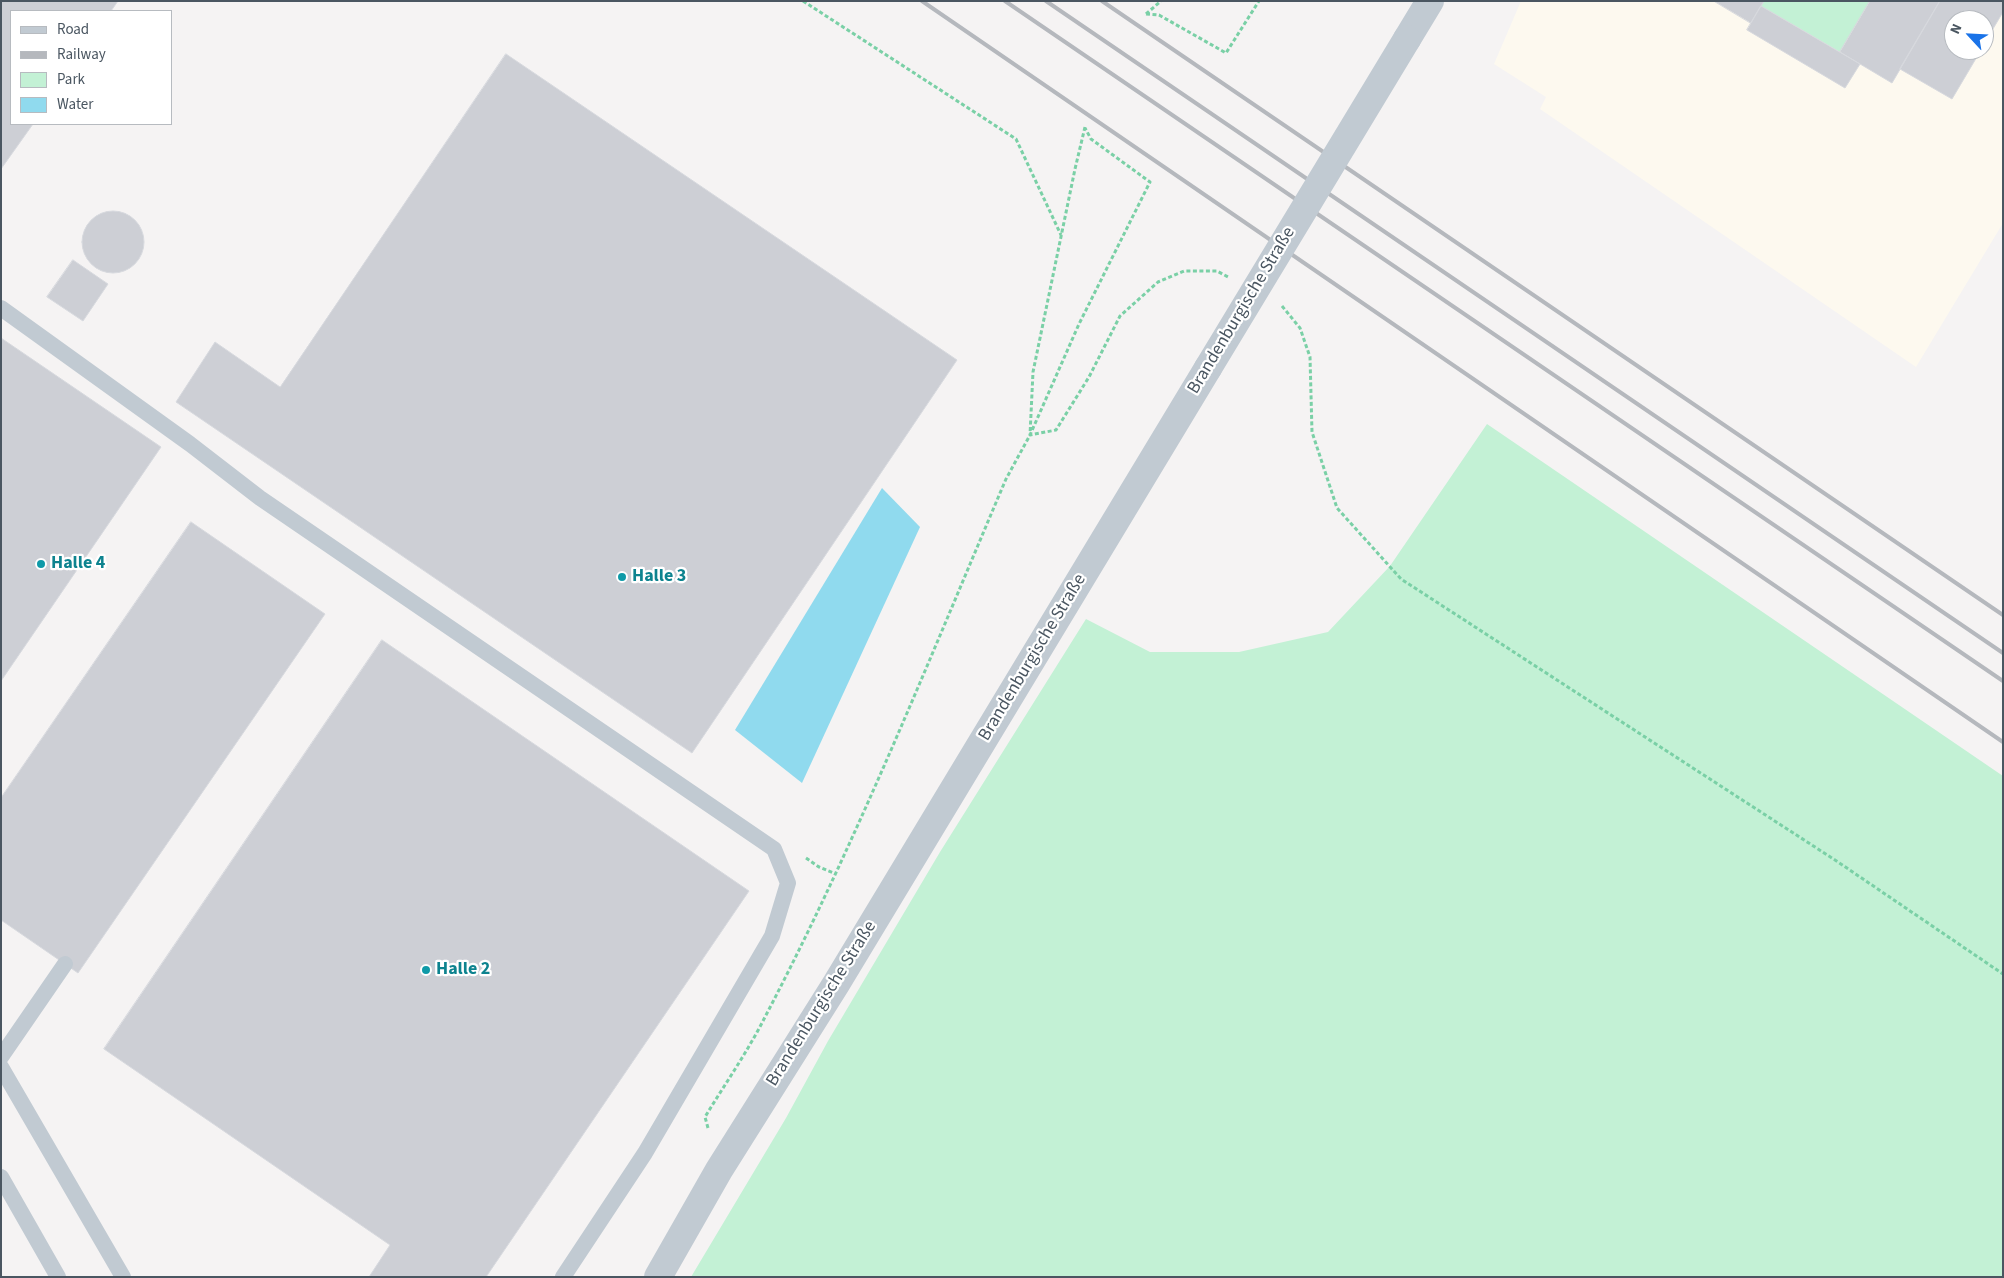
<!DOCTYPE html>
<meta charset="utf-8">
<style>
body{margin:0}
#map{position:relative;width:2004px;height:1278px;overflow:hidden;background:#f5f3f3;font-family:"Source Sans 3",sans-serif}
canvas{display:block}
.frame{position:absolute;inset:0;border:2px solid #4a5661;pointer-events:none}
.legend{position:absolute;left:10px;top:10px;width:162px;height:115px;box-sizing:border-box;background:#fff;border:1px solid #b7bbc0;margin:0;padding:6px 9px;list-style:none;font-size:15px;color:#4a5661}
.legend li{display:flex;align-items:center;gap:10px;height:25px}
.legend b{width:25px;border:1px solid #b7bbc0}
.north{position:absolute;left:1944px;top:10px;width:50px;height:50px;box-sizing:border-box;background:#fff;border:1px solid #b7bbc0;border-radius:50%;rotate:295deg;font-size:14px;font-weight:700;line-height:20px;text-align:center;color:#4a5661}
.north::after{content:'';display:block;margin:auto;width:18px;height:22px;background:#1a73e8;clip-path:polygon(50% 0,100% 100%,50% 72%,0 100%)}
</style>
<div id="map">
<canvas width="2004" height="1278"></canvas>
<div class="frame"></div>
<ul class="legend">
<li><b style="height:6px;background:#c1cad2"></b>Road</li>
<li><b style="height:6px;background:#b5b8bd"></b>Railway</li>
<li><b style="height:14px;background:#c3f1d5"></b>Park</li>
<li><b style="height:14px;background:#90daee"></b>Water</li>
</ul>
<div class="north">N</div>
</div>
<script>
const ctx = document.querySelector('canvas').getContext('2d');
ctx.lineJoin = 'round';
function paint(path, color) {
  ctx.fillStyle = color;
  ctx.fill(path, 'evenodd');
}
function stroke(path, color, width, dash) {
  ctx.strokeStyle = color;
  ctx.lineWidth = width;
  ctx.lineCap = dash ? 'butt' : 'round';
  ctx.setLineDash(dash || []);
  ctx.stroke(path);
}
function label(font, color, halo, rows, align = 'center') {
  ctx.font = font + ' "Source Sans 3",sans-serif';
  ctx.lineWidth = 4.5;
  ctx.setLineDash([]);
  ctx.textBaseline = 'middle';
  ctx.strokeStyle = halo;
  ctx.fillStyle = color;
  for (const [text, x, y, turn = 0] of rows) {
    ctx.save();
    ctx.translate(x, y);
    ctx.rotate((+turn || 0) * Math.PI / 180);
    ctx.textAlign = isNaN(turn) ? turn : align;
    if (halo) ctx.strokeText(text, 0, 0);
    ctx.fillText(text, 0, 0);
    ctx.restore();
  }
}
paint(new Path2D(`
 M 1521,1 L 2003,1 L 2003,223 L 1916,367 L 1540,109 L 1546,97 L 1494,64 ZM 1954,20 L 1984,20 L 1984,50 L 1954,50 Z`), '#fdf9ef');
paint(new Path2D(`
 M 1764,1 L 1870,1 L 1840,52 L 1761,6 Z
 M 1487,424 L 2003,776 L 2003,1277 L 691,1277 L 786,1118 L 828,1041 L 940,852 L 1086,619 L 1150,652 L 1239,652 L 1328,632 L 1390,566 Z`), '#c3f1d5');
paint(new Path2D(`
 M 882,488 L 920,527 L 802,783 L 735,730 Z`), '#90daee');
const building = new Path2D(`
 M 1,1 L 118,1 L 111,11 L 11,11 L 11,124 L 33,124 L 1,169 Z
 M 1714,1 L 1764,1 L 1751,23 Z
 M 1870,1 L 1940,1 L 1892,83 L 1840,52 Z
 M 1940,1 L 2003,1 L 2003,12 L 1984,44 L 1984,20 L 1954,20 L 1954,50 L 1981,50 L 1952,99 L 1900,69 Z
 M 1761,6 L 1860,64 L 1845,88 L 1747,30 Z
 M 506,54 L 957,360 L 692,753 L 176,402 L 215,342 L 280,387 Z
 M82 242a31 31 0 1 1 62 0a31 31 0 1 1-62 0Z
 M 73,260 L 108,284 L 83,321 L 47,297 Z
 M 1,338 L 161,447 L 1,681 Z
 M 191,522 L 325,614 L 78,973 L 1,920 L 1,798 Z
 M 382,640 L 749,891 L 486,1277 L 369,1277 L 390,1245 L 104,1049 Z`);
paint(building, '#cdcfd5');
stroke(building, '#d7d9de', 1);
stroke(new Path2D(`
 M 803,1 L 1016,139 L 1061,235
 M 1146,14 L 1159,15 L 1226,53 L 1259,1
 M 1146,14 L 1161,1
 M 1085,127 L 1075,169 L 1033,372 L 1030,435 L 1056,430 L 1089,377 L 1120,316 L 1158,282 L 1184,271 L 1217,271 L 1228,277
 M 1282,306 L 1300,328 L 1310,357 L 1312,432 L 1337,508 L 1401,579 L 1835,860 L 2003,974
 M 806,858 L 819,867 L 836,874
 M 708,1128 L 705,1117 C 725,1084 748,1051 765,1017 C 856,843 929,660 1006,479 L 1030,435 L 1079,324 L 1150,182 L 1091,139 L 1085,128`), '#7ad0a6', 3, [4, 2.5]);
stroke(new Path2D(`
 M 1,308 L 190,444 L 260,498 L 774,849 L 788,883 L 772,936 L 645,1153 L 563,1277
 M 1,1057 L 65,964
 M 1,1067 L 123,1277
 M 1,1177 L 58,1277`), '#c1cad2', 16);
stroke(new Path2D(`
 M 1407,39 L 1430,1
 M 658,1277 L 719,1170 L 836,984 L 1208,368`), '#c1cad2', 28);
stroke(new Path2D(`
 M 922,1 L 2003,742
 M 1005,1 L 2003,681
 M 1046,1 L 2003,653
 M 1102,1 L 2003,615`), '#b5b8bd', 4);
stroke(new Path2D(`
 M 1208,368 L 1407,39`), '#c1cad2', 28);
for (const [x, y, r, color] of [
 [41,564,5,"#0f9aa8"],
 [622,577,5,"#0f9aa8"],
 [426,970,5,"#0f9aa8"]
]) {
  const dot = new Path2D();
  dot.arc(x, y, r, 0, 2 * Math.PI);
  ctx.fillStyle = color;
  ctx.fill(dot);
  stroke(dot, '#fff', 2);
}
label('18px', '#4a5661', '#fff', [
 ["Brandenburgische Straße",1242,311,-59],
 ["Brandenburgische Straße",1033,658,-59],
 ["Brandenburgische Straße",822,1004,-58]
]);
label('bold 18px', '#0d838f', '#fff', [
 ["Halle 4",51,564],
 ["Halle 3",632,577],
 ["Halle 2",436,970]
], 'left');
</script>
